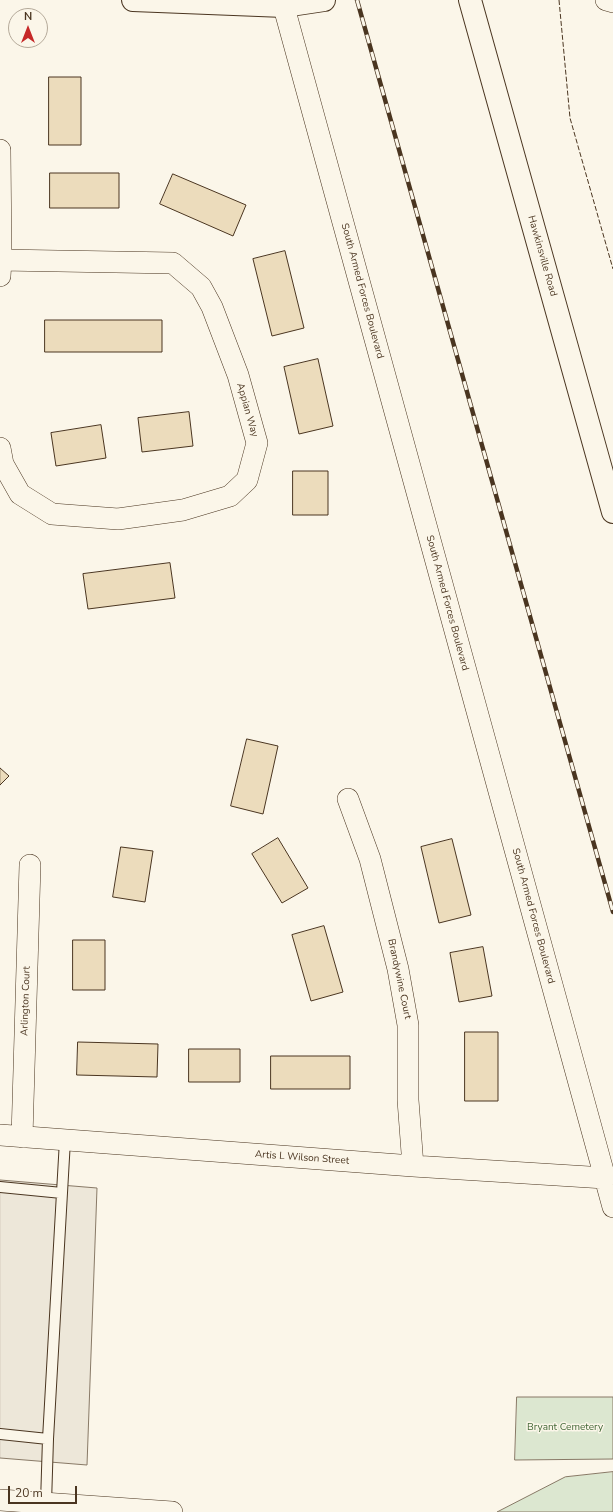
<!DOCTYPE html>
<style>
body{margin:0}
#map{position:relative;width:613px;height:1512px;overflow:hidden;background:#fbf6e9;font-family:"Nunito Sans",sans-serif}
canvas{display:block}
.north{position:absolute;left:8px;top:8px;width:40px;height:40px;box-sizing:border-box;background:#fbf6e9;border:1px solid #b4a999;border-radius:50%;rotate:0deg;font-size:11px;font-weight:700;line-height:16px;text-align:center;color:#4a3520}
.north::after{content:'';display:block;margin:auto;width:14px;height:18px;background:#c62828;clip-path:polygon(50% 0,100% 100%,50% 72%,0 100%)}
.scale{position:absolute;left:8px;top:1486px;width:69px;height:18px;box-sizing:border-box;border:2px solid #4a3520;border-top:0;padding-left:5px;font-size:12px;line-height:14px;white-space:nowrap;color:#4a3520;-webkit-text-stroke:3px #fbf6e9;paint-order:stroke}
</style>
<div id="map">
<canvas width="613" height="1512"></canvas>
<div class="north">N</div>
<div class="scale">20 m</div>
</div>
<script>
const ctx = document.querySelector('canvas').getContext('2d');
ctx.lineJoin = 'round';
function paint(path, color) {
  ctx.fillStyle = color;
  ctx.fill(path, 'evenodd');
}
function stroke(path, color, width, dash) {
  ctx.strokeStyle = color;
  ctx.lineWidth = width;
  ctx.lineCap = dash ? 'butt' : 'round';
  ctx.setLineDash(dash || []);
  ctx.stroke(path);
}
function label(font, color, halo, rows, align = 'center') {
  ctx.font = font + ' "Nunito Sans",sans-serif';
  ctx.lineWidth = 3;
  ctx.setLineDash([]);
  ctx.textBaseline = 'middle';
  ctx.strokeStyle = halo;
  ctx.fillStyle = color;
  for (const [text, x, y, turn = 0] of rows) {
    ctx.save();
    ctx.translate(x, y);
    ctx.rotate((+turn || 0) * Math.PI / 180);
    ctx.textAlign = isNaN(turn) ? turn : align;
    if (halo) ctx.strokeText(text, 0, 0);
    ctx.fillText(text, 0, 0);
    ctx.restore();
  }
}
const green = new Path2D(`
 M 517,1397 L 613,1397 L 613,1459 L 515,1460 Z
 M 613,1472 L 613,1512 L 497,1512 L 565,1477 Z`);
paint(green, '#dce7d0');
stroke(green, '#887966', 1);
const parking = new Path2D(`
 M 0,1180 L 97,1188 L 87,1465 L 0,1458 Z`);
paint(parking, '#ede7d9');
stroke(parking, '#887966', 1);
const building = new Path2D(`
 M 49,77 L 81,77 L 81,145 L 49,145 Z
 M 50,173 L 119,173 L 119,208 L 50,208 Z
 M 173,174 L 246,205 L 233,236 L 160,204 Z
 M 285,251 L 304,328 L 272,336 L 253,259 Z
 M 45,320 L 162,320 L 162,352 L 45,352 Z
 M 318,359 L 333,426 L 299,434 L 284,367 Z
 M 189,412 L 193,446 L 142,452 L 138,418 Z
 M 101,425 L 106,458 L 56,466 L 51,433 Z
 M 293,471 L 328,471 L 328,515 L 293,515 Z
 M 170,563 L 175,598 L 88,609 L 83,574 Z
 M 247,739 L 278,746 L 263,814 L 231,806 Z
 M 0,768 L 9,776 L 0,785 Z
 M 278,838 L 308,888 L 282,903 L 252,854 Z
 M 452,839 L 471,915 L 439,923 L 421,847 Z
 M 121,847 L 153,851 L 145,902 L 113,897 Z
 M 324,926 L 343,992 L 311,1001 L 292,935 Z
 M 73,940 L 105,940 L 105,990 L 73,990 Z
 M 483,947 L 492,996 L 459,1002 L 450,953 Z
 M 465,1032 L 498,1032 L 498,1101 L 465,1101 Z
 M 78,1042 L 158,1044 L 157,1077 L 77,1075 Z
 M 189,1049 L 240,1049 L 240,1082 L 189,1082 Z
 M 271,1056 L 350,1056 L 350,1089 L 271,1089 Z`);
paint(building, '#ecdcbc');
stroke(building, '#4a3520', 1);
const service = new Path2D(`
 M 0,1187 L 62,1193
 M 0,1434 L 48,1439 L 65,1140
 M 46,1503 L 48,1439`);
const minor = new Path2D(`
 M 282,0 L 613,1207
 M 606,0 L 613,2
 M 0,150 L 1,260
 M 0,276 L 1,260 L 173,263 L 201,287 L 212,307 L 238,375 L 257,443 L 247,480 L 230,496 L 183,510 L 118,519 L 52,514 L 20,494 L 3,464 L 0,448
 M 348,799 L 370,859 L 398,969 L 408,1025 L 408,1100 L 413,1166
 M 0,1135 L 413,1166 L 605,1178
 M 22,1137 L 30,865
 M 0,1500 L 172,1512`);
const tertiary = new Path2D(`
 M 133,0 L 284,6 L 324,0`);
const primary = new Path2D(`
 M 470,0 L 613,512`);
stroke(service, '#4a3520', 12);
stroke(minor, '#4a3520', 22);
stroke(tertiary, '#4a3520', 24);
stroke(primary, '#4a3520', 24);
stroke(service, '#fbf6e9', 10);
stroke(minor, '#fbf6e9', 21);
stroke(tertiary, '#fbf6e9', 22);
stroke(primary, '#fbf6e9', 22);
const rail = new Path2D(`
 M 357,0 L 613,912`);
stroke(rail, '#4a3520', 4.5);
stroke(rail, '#fbf6e9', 3, [9]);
stroke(new Path2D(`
 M 559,0 L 570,118 L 613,269`), '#4a3520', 1, [5, 2]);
label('10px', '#4a3520', '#fbf6e9', [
 ["Hawkinsville Road",542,256,74],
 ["South Armed Forces Boulevard",362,291,75],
 ["Appian Way",247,410,74],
 ["South Armed Forces Boulevard",447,603,75],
 ["South Armed Forces Boulevard",533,916,75],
 ["Brandywine Court",399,979,78],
 ["Arlington Court",26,1001,-88],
 ["Artis L Wilson Street",302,1158,4]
]);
label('10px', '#436837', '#fbf6e9', [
 ["Bryant Cemetery",565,1428]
]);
</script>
